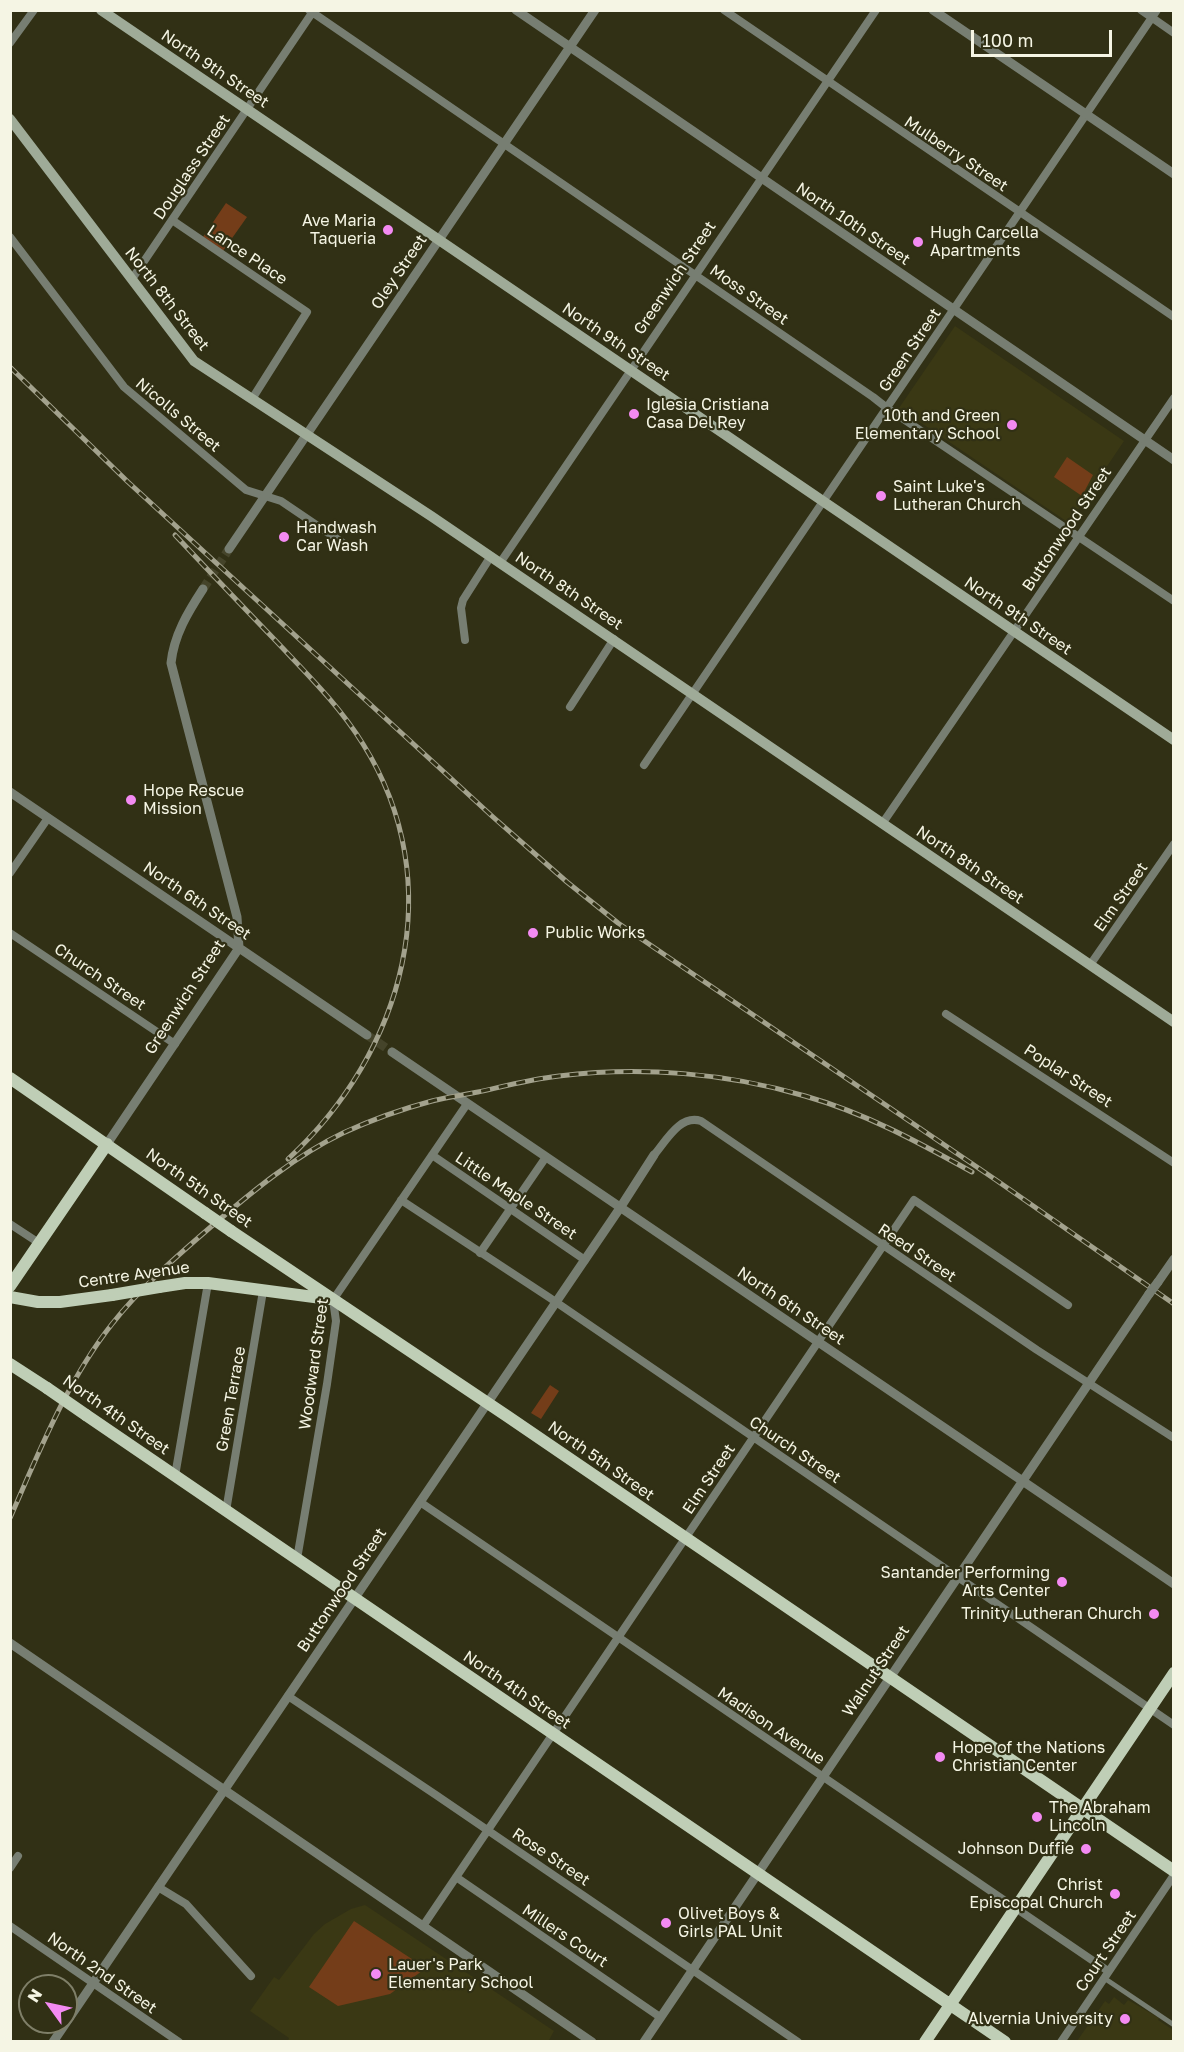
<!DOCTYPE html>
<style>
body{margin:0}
#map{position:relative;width:1184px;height:2052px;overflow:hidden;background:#313015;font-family:"Golos Text",sans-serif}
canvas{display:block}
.frame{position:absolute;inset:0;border:12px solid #f5f5e4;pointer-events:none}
.north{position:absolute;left:18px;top:1974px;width:60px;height:60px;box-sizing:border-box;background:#313015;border:2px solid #7f7f68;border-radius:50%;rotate:303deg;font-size:16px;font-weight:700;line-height:24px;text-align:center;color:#f5f5e4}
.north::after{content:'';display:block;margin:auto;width:21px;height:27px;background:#f38af2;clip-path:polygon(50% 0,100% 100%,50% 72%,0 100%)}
.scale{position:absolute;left:971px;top:30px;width:141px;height:27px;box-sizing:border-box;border:3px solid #f5f5e4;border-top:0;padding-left:8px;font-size:18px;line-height:21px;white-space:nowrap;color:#f5f5e4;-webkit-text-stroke:4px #313015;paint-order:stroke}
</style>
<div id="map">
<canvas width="1184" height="2052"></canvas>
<div class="frame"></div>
<div class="north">N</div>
<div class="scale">100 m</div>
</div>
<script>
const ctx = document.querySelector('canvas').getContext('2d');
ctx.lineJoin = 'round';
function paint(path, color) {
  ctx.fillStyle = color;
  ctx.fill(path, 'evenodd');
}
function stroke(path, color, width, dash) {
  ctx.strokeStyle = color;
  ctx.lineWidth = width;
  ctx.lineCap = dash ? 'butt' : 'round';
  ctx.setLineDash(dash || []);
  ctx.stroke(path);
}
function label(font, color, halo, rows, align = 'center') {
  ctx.font = font + ' "Golos Text",sans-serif';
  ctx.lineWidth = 4.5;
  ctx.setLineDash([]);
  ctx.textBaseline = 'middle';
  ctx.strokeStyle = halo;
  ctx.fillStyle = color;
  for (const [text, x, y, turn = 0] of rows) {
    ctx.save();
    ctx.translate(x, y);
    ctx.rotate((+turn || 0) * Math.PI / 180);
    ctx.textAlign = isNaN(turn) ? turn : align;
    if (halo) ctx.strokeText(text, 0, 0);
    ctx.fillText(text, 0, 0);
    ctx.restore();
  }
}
paint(new Path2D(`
 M 955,326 L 1124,441 L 1069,523 L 899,408 Z
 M 365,1905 L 554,2031 L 548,2042 L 288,2041 L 289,2038 L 250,2011 L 274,1977 L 279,1980 L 314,1934 L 325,1924 L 351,1909 Z
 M 1114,1997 L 1124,2005 L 1128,2000 L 1159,2018 L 1158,2020 L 1173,2030 L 1173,2041 L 1077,2041 L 1105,2001 L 1109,2004 Z`), '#3a3814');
paint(new Path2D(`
 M 226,203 L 247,217 L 223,251 L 203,237 Z
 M 1067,457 L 1093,475 L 1082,496 L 1054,477 Z
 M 550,1385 L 559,1391 L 541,1419 L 531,1413 Z
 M 354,1921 L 424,1967 L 422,1971 L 390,1994 L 338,2006 L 309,1987 Z`), '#743d19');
stroke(new Path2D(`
 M 203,589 L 229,549
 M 367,1035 L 392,1052`), '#45442a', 9, [9, 4.5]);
stroke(new Path2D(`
 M 1104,1978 L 1174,2025`), '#777e72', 5);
stroke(new Path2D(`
 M 309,10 L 873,397 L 887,408 L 1174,601
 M 724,10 L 1174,317
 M 1141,10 L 1174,33
 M 10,43 L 34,10
 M 172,220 L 307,312 L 252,399
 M 10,237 L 124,387 L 246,490 L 281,501 L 343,543
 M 132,279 L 314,10
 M 500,563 L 876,10
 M 465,640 L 461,608 L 463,600 L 491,556
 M 570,707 L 614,639
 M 644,765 L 1157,10
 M 882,824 L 1174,398
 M 10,873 L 48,818
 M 10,933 L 175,1044
 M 1090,965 L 1174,844
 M 946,1014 L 1174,1163
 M 432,1155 L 585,1260
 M 654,1155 C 666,1141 680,1114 701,1121 L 1037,1350 L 1174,1438
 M 401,1200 L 550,1298 L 1174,1725
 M 10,1224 L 39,1243
 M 480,1253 L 546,1157
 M 175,1476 L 208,1283
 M 420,1502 L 1108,1971
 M 226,1511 L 263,1291
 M 297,1559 L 327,1384 L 336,1321 L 333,1300 L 467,1104
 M 288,1696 L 436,1795 L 798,2042
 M 10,1868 L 18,1856
 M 456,1877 L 660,2017
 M 158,1887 L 186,1904 L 251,1976
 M 10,1926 L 179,2042
 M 423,1926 L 914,1200 L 1068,1305
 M 1061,2042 L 1174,1875`), '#777e72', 8);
stroke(new Path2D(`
 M 516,10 L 1174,460
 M 933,10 L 1174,174
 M 229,549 L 595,10
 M 10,792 L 367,1035
 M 392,1052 L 1174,1584
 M 107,1144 L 239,948 L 237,917 L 171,663 C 174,635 188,612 203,589
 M 1158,1282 L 1174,1259
 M 10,1643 L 592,2042
 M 53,2042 L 620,1208 L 654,1155
 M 644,2042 L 1149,1294`), '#777e72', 9);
stroke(new Path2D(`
 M 101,10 L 1174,740
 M 10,119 L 194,361 L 431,516 L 1174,1022`), '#9fab98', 10);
stroke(new Path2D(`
 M 10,1078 L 205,1213
 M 231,1231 L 507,1416 L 1174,1871
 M 10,1286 L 107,1144
 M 159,1287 L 185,1283 L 208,1283 L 329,1299
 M 10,1297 L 38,1302 L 60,1302 L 112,1295
 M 10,1364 L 47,1388
 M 86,1415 L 1005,2042
 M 925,2042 L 1174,1673`), '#bfceb6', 12);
const rail = new Path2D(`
 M 10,367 L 128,482 L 493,817 L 567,882 L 618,923 L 996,1180 L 1174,1304
 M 175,535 C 208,570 241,605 275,640 C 306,673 339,705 363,744 C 451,884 404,1052 288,1159
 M 10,1518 C 39,1452 67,1381 112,1324 C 141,1287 177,1256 213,1225 C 253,1191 295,1156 343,1133 C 371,1120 402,1109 432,1101 C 447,1097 463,1095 478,1092 C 505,1086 532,1079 559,1076 C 641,1066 727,1073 805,1096 C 865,1113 918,1142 972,1172`);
stroke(rail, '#a3a28d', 5);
stroke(rail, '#313015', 3, [9]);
stroke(new Path2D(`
 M 1149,1294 L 1158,1282`), '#777e72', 9);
stroke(new Path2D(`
 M 205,1213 L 231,1231
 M 112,1295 L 159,1287
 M 47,1388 L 86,1415`), '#bfceb6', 12);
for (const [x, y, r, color] of [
 [388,230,6,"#f38af2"],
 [918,242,6,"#f38af2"],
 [634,414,6,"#f38af2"],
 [1012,425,6,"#f38af2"],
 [881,496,6,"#f38af2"],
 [284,537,6,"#f38af2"],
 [131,800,6,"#f38af2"],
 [533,933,6,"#f38af2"],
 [1062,1582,6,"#f38af2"],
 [1154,1614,6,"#f38af2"],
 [940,1757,6,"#f38af2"],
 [1037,1817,6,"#f38af2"],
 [1086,1849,6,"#f38af2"],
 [1115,1894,6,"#f38af2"],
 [666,1923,6,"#f38af2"],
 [376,1974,6,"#f38af2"],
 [1125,2019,6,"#f38af2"]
]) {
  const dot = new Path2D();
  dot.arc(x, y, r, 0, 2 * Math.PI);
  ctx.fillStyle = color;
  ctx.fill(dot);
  stroke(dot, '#313015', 2);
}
label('16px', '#f5f5e4', '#313015', [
 ["North 9th Street",215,69,34],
 ["Mulberry Street",956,154,34],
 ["Douglass Street",192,167,-56],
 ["North 10th Street",853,224,34],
 ["Lance Place",247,255,34],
 ["Oley Street",399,272,-56],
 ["Greenwich Street",675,278,-56],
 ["Moss Street",749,295,35],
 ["North 8th Street",167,299,52],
 ["North 9th Street",616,342,34],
 ["Green Street",910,350,-56],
 ["Nicolls Street",178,415,40],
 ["Buttonwood Street",1067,529,-56],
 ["North 8th Street",569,591,34],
 ["North 9th Street",1018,616,34],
 ["North 8th Street",970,865,34],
 ["Elm Street",1121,897,-55],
 ["North 6th Street",197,901,34],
 ["Church Street",100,977,34],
 ["Greenwich Street",185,997,-57],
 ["Poplar Street",1068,1076,33],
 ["North 5th Street",199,1188,35],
 ["Little Maple Street",516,1196,34],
 ["Reed Street",917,1253,34],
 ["Centre Avenue",134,1275,-8],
 ["North 6th Street",791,1306,34],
 ["Woodward Street",314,1364,-82],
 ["Green Terrace",231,1399,-80],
 ["North 4th Street",116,1415,35],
 ["Church Street",795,1450,34],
 ["North 5th Street",601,1461,35],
 ["Elm Street",709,1479,-56],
 ["Buttonwood Street",342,1590,-56],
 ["Walnut Street",876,1671,-56],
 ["North 4th Street",517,1690,34],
 ["Madison Avenue",771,1726,34],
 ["Rose Street",551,1857,34],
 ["Millers Court",565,1936,34],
 ["Court Street",1106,1951,-56],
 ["North 2nd Street",102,1973,35]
]);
label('16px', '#f5f5e4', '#313015', [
 ["Ave Maria",376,221,"right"],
 ["Taqueria",376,239,"right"],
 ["Hugh Carcella",930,233],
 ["Apartments",930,251],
 ["Iglesia Cristiana",646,405],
 ["Casa Del Rey",646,423],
 ["10th and Green",1000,416,"right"],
 ["Elementary School",1000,434,"right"],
 ["Saint Luke's",893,487],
 ["Lutheran Church",893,505],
 ["Handwash",296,528],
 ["Car Wash",296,546],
 ["Hope Rescue",143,791],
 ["Mission",143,809],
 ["Public Works",545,933],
 ["Santander Performing",1050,1573,"right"],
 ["Arts Center",1050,1591,"right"],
 ["Trinity Lutheran Church",1142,1614,"right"],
 ["Hope of the Nations",952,1748],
 ["Christian Center",952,1766],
 ["The Abraham",1049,1808],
 ["Lincoln",1049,1826],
 ["Johnson Duffie",1074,1849,"right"],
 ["Christ",1103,1885,"right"],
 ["Episcopal Church",1103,1903,"right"],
 ["Olivet Boys &",678,1914],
 ["Girls PAL Unit",678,1932],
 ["Lauer's Park",388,1965],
 ["Elementary School",388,1983],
 ["Alvernia University",1113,2019,"right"]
], 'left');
</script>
